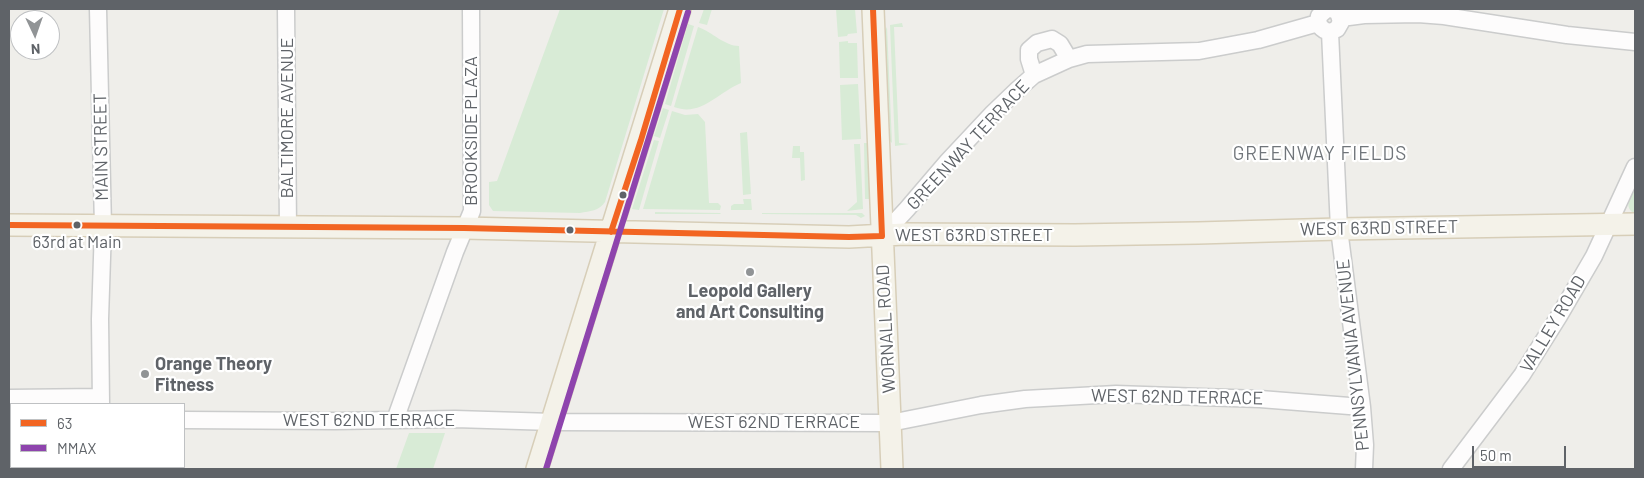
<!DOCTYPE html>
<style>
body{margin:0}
#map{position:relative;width:1644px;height:478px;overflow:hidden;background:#efeeea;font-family:Barlow,sans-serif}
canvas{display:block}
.frame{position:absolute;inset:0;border:10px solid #5f6368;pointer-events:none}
.legend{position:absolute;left:10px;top:403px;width:175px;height:65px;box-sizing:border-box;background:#fff;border:1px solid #bfc1c3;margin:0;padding:6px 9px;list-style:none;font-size:15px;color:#5f6368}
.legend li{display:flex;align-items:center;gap:10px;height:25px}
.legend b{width:25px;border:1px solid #bfc1c3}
.north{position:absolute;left:10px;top:10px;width:50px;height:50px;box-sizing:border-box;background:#fff;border:1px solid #bfc1c3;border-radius:50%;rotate:177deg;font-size:14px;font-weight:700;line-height:20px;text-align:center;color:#5f6368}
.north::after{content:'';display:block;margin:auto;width:18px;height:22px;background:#919496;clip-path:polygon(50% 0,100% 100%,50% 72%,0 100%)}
.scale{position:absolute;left:1472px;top:446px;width:94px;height:22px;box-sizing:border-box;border:2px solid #5f6368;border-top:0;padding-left:6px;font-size:15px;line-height:18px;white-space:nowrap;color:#5f6368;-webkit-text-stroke:4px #fff;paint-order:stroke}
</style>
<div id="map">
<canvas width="1644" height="478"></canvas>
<div class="frame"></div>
<ul class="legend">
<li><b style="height:6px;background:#f26522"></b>63</li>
<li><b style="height:6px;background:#8e44ad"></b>MMAX</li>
</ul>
<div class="north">N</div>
<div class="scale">50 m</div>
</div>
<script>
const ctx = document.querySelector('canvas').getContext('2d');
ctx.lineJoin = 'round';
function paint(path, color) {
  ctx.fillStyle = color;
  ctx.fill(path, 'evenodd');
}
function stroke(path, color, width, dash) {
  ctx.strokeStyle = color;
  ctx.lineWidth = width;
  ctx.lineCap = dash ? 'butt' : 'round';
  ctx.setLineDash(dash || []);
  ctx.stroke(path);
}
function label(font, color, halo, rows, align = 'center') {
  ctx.font = font + ' Barlow,sans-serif';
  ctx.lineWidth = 4.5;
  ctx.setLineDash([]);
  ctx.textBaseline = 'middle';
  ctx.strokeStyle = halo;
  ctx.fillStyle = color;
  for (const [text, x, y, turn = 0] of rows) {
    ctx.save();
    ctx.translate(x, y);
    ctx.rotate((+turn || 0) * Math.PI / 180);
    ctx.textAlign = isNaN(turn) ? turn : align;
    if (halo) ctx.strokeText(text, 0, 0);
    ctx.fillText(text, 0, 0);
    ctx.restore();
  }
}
paint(new Path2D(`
 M 560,9 L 664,9 L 605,202 C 599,211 590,211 580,213 L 493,211 L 489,205 L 489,182 L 497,181 Z
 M 704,9 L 712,9 L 707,25 L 699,23 Z
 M 836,9 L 855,9 L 857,33 L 848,34 L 847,36 L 838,37 Z
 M 902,23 L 903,27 L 894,27 L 899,143 L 909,144 L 895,146 L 890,25 Z
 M 688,24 L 694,26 L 671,106 L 665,104 Z
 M 698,27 C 712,32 725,46 739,46 L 741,83 C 717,93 701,117 674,107 Z
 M 887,27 L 892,143 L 890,141 L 885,31 Z
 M 848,41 L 848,43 L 857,43 L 858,78 L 840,78 L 839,42 Z
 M 858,84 L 861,139 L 842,140 L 840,85 Z
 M 663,108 L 669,110 L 660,138 L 654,136 Z
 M 672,111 L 685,115 L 698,114 L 705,122 L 709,203 L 718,203 L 721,206 L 720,210 L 643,209 Z
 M 747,132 L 751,194 L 743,195 L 740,133 Z
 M 654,140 L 659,141 L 639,210 L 632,209 Z
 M 864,143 L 867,143 L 870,199 L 865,199 Z
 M 854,144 L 860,144 L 863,209 L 847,211 L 857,202 Z
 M 793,146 L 800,146 L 800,152 L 804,152 L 805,180 L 801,181 L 800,158 L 792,158 Z
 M 1635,187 L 1635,214 C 1623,207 1630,197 1635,187 Z
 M 743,199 L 751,199 L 752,210 L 731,210 L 731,206 L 734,204 L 744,204 Z
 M 655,212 L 720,213 L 721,214 L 655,214 Z
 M 762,213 L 862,213 L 865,216 L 861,218 L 856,215 L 762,214 Z
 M 409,433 L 445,433 L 433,469 L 396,469 Z`), '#d8ebd6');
const minor = new Path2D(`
 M 98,9 L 103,227 L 100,319 L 101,404
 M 286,9 L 288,228
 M 1327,9 L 1319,16 C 1317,25 1321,30 1330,32 L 1337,29 L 1341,22 L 1338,12 L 1332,9
 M 1341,18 L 1364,15 L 1418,14 L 1444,16 L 1567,35 L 1635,42
 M 1330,32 L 1339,229 L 1362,407 L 1365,445 L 1364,469
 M 1034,75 L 1029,59 L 1029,50 L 1037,43 L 1052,39 L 1060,44 L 1069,59
 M 882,236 L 907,209 L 948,161 L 993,113 L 1017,90 L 1034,75 L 1069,59 L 1087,54 L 1199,51 L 1258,40 L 1318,23
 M 9,398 L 101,397
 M 184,420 L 335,421 L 455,419 L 553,422 L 890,423 L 981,405 L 1025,399 L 1116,394 L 1260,399 L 1362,407
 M 395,420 L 455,252 L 472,211 L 471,9
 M 102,467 L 102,469
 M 1451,469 L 1522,375 L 1559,316 L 1594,256 L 1635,167`);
const major = new Path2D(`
 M 873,9 L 892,469
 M 9,225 L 464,228 L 849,237 L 904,234 L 1075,235 L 1198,233 L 1339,229 L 1635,224
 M 537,469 L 680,9`);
stroke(minor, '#cbcccc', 19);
stroke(major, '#d7ceb8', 24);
stroke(minor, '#fdfcfc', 16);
stroke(major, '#f4f2e9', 21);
stroke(new Path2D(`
 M 873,9 L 882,236
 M 9,225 L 464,228 L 849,237 L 882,236
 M 611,232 L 641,140 L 680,9`), '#f26522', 6);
stroke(new Path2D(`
 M 546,469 L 688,12`), '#8e44ad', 6);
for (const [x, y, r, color] of [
 [623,195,4.5,"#5f6368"],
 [77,225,4.5,"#5f6368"],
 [570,230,4.5,"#5f6368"],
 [750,272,5,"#919496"],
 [145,374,5,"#919496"]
]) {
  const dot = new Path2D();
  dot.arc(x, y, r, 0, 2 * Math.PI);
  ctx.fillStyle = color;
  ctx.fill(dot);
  stroke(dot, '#fff', 2);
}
label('17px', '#5f6368', '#fff', [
 ["63rd at Main",77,242]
]);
label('18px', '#5f6368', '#fff', [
 ["BALTIMORE AVENUE",287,118,-90],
 ["BROOKSIDE PLAZA",471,131,-90],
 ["GREENWAY TERRACE",968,145,-47],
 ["MAIN STREET",101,147,-91],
 ["WEST 63RD STREET",1379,228,-1],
 ["WEST 63RD STREET",974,235],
 ["VALLEY ROAD",1553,324,-59],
 ["WORNALL ROAD",886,329,-93],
 ["PENNSYLVANIA AVENUE",1353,355,-96],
 ["WEST 62ND TERRACE",1177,397,1],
 ["WEST 62ND TERRACE",369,420],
 ["WEST 62ND TERRACE",774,422]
]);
label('bold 18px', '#5f6368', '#fff', [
 ["Leopold Gallery",750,291],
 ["and Art Consulting",750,312],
 ["Orange Theory",155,364,"left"],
 ["Fitness",155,385,"left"]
]);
ctx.letterSpacing = '1px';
label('19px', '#70757a', '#fff', [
 ["GREENWAY FIELDS",1320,154]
]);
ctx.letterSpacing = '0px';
</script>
